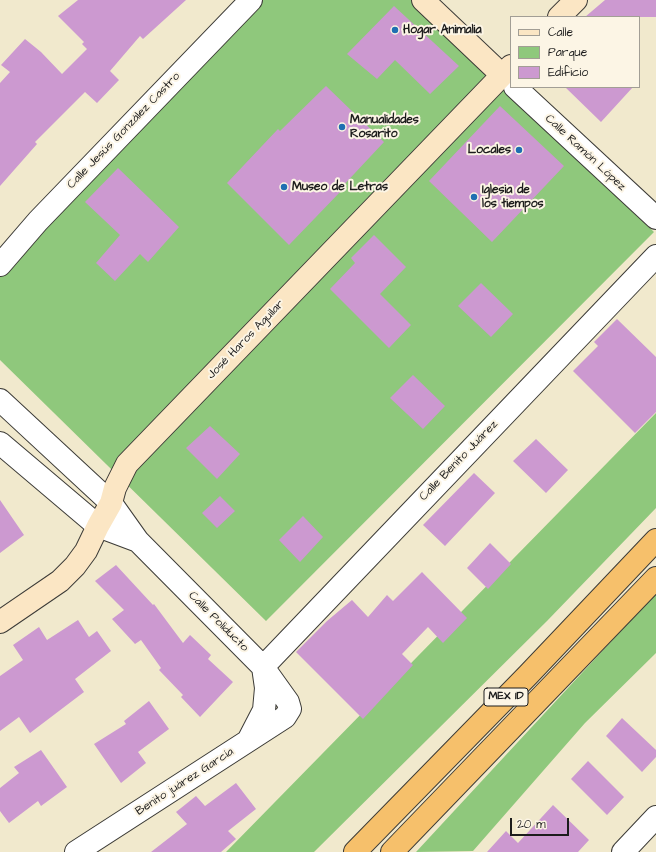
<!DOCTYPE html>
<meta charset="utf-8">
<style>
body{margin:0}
#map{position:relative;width:656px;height:852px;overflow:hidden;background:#f1e9cd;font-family:"Architects Daughter",sans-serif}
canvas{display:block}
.legend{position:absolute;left:510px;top:16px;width:130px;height:72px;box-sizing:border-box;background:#fcf5e5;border:1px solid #a29e95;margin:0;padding:5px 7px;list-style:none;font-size:12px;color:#1c1c1c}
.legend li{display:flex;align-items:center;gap:8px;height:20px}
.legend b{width:20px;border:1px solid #a29e95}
.scale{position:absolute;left:510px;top:818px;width:59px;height:18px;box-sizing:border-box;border:2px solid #1c1c1c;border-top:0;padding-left:5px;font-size:12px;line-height:14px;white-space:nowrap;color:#1c1c1c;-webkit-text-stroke:3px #fcf5e5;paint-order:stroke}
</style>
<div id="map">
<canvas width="656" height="852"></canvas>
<ul class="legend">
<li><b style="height:5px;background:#fbe6c4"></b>Calle</li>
<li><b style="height:11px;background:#8fc87c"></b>Parque</li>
<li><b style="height:11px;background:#cc99d0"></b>Edificio</li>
</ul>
<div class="scale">20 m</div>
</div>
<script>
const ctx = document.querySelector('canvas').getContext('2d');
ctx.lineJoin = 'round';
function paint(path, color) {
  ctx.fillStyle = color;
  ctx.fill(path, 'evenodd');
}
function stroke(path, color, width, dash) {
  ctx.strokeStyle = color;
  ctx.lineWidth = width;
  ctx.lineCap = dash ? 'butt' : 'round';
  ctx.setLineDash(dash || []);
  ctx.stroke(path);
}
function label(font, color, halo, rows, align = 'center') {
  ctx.font = font + ' "Architects Daughter",sans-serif';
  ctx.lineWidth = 4;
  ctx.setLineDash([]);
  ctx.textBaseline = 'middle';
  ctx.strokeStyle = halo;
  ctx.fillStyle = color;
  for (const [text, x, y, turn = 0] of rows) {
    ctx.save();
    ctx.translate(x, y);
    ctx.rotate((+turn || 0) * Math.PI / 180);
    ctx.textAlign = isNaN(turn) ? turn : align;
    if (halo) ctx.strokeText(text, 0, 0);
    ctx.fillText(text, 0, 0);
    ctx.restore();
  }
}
paint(new Path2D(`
 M 257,0 L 413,0 L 654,232 L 266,621 L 0,360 L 0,272 Z
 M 656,413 L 656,508 L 547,621 L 314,852 L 226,852 Z
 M 656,593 L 656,653 L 585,723 L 473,851 L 416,852 Z`), '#8fc87c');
paint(new Path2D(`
 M 78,0 L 186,0 L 143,39 L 140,36 L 110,71 L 119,80 L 97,103 L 85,92 L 35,142 L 37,144 L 0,186 L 0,83 L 10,72 L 1,65 L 25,39 L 41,52 L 62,74 L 87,49 L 82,44 L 84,42 L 58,16 Z
 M 605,0 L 656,0 L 656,17 L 585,17 Z
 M 394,6 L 459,66 L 430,94 L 395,60 L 377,79 L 347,54 Z
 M 326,86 L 384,142 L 340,189 L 342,190 L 289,245 L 227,183 L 278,129 L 280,131 Z
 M 565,87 L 633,87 L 601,122 Z
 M 500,106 L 564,166 L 492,242 L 429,181 Z
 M 118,168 L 179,227 L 148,262 L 140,254 L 115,281 L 96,263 L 120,235 L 85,202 Z
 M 374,235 L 406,267 L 380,294 L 411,325 L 389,348 L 330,289 L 355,263 L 351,258 Z
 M 481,283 L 513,314 L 491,337 L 458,306 Z
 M 617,319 L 656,357 L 656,412 L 635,433 L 573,371 L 598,346 L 594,342 Z
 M 413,375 L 445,406 L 423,429 L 390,398 Z
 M 210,426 L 240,454 L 217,479 L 186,448 Z
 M 536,439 L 568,470 L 546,493 L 513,461 Z
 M 474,473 L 495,493 L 445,546 L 423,525 Z
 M 220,496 L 235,511 L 217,528 L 202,513 Z
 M 0,500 L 24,535 L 0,553 Z
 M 303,516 L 323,537 L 300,562 L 279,540 Z
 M 490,543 L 511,564 L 488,589 L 467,568 Z
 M 116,565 L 153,605 L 154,604 L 183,643 L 190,635 L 211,655 L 208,659 L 233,682 L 200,717 L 181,697 L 183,695 L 159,670 L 161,668 L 141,640 L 135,644 L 112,619 L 124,610 L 95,581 Z
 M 422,572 L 467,618 L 443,643 L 428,627 L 402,654 L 413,665 L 363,719 L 296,652 L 327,621 L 352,600 L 368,617 L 387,595 L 393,601 Z
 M 78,620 L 89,637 L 97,631 L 111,651 L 75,679 L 84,692 L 30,733 L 19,717 L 0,731 L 0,676 L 23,660 L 13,645 L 39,627 L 47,640 Z
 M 149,701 L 169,729 L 138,752 L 146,763 L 121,783 L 94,744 L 126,724 L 124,721 Z
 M 622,718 L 656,750 L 656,757 L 642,772 L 606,736 Z
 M 41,750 L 67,787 L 41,806 L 38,801 L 9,823 L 0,811 L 0,788 L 19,773 L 14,767 Z
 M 588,761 L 624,797 L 607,815 L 571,779 Z
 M 236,783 L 256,809 L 228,831 L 236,839 L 221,852 L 151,852 L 187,824 L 176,812 L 196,796 L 205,806 Z
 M 553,805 L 589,840 L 578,852 L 487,852 L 506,831 L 518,843 Z`), '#cc99d0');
const street = new Path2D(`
 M 515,87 L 656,218
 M 0,265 L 38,221 L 251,0
 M 0,400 L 111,503 L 138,541 L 263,667 L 288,702 L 290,709 L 285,717 L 76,852
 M 0,443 L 98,526 L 138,541
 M 249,739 L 264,710 L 266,688 L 263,667 L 656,256
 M 623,852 L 656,817`);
const secondary = new Path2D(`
 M 423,0 L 502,75
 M 559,17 L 576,0
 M 0,622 L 60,581 L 75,566 L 86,551 L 98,526 L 111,503 L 115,488 L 127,464 L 511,66`);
const highway = new Path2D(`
 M 355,852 L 528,675 L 656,540
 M 392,852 L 656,578`);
stroke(street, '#3c3b37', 24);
stroke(secondary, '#3c3b37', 24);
stroke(highway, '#3c3b37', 24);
stroke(street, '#fff', 22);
stroke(secondary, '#fbe6c4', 22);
stroke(highway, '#f6c06b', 22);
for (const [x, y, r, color] of [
 [395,30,4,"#1f6fb2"],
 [342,127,4,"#1f6fb2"],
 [519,150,4,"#1f6fb2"],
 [284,187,4,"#1f6fb2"],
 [474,197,4,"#1f6fb2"]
]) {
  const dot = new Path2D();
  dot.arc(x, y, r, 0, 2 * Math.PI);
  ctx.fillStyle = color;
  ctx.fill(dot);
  stroke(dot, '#fcf5e5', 1.5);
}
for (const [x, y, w] of [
 [506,697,44]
]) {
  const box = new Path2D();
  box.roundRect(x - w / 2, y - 9, w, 18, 3);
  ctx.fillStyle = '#fcf5e5';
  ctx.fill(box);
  stroke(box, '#1c1c1c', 1);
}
label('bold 11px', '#1c1c1c', null, [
 ["MEX 1D",506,697]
]);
label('bold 12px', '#1c1c1c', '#fcf5e5', [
 ["Hogar Animalia",403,30],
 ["Manualidades",350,120],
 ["Rosarito",350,134],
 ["Locales",511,150,"right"],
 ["Museo de Letras",292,187],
 ["Iglesia de",482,190],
 ["los tiempos",482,204]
], 'left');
label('12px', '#1c1c1c', '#fcf5e5', [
 ["Calle Jesús González Castro",124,131,-46],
 ["Calle Ramón López",585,153,43],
 ["José Haros Aguilar",246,340,-46],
 ["Calle Benito Juárez",459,461,-46],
 ["Calle Poliducto",218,622,45],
 ["Benito juárez García",185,782,-33]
]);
</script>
